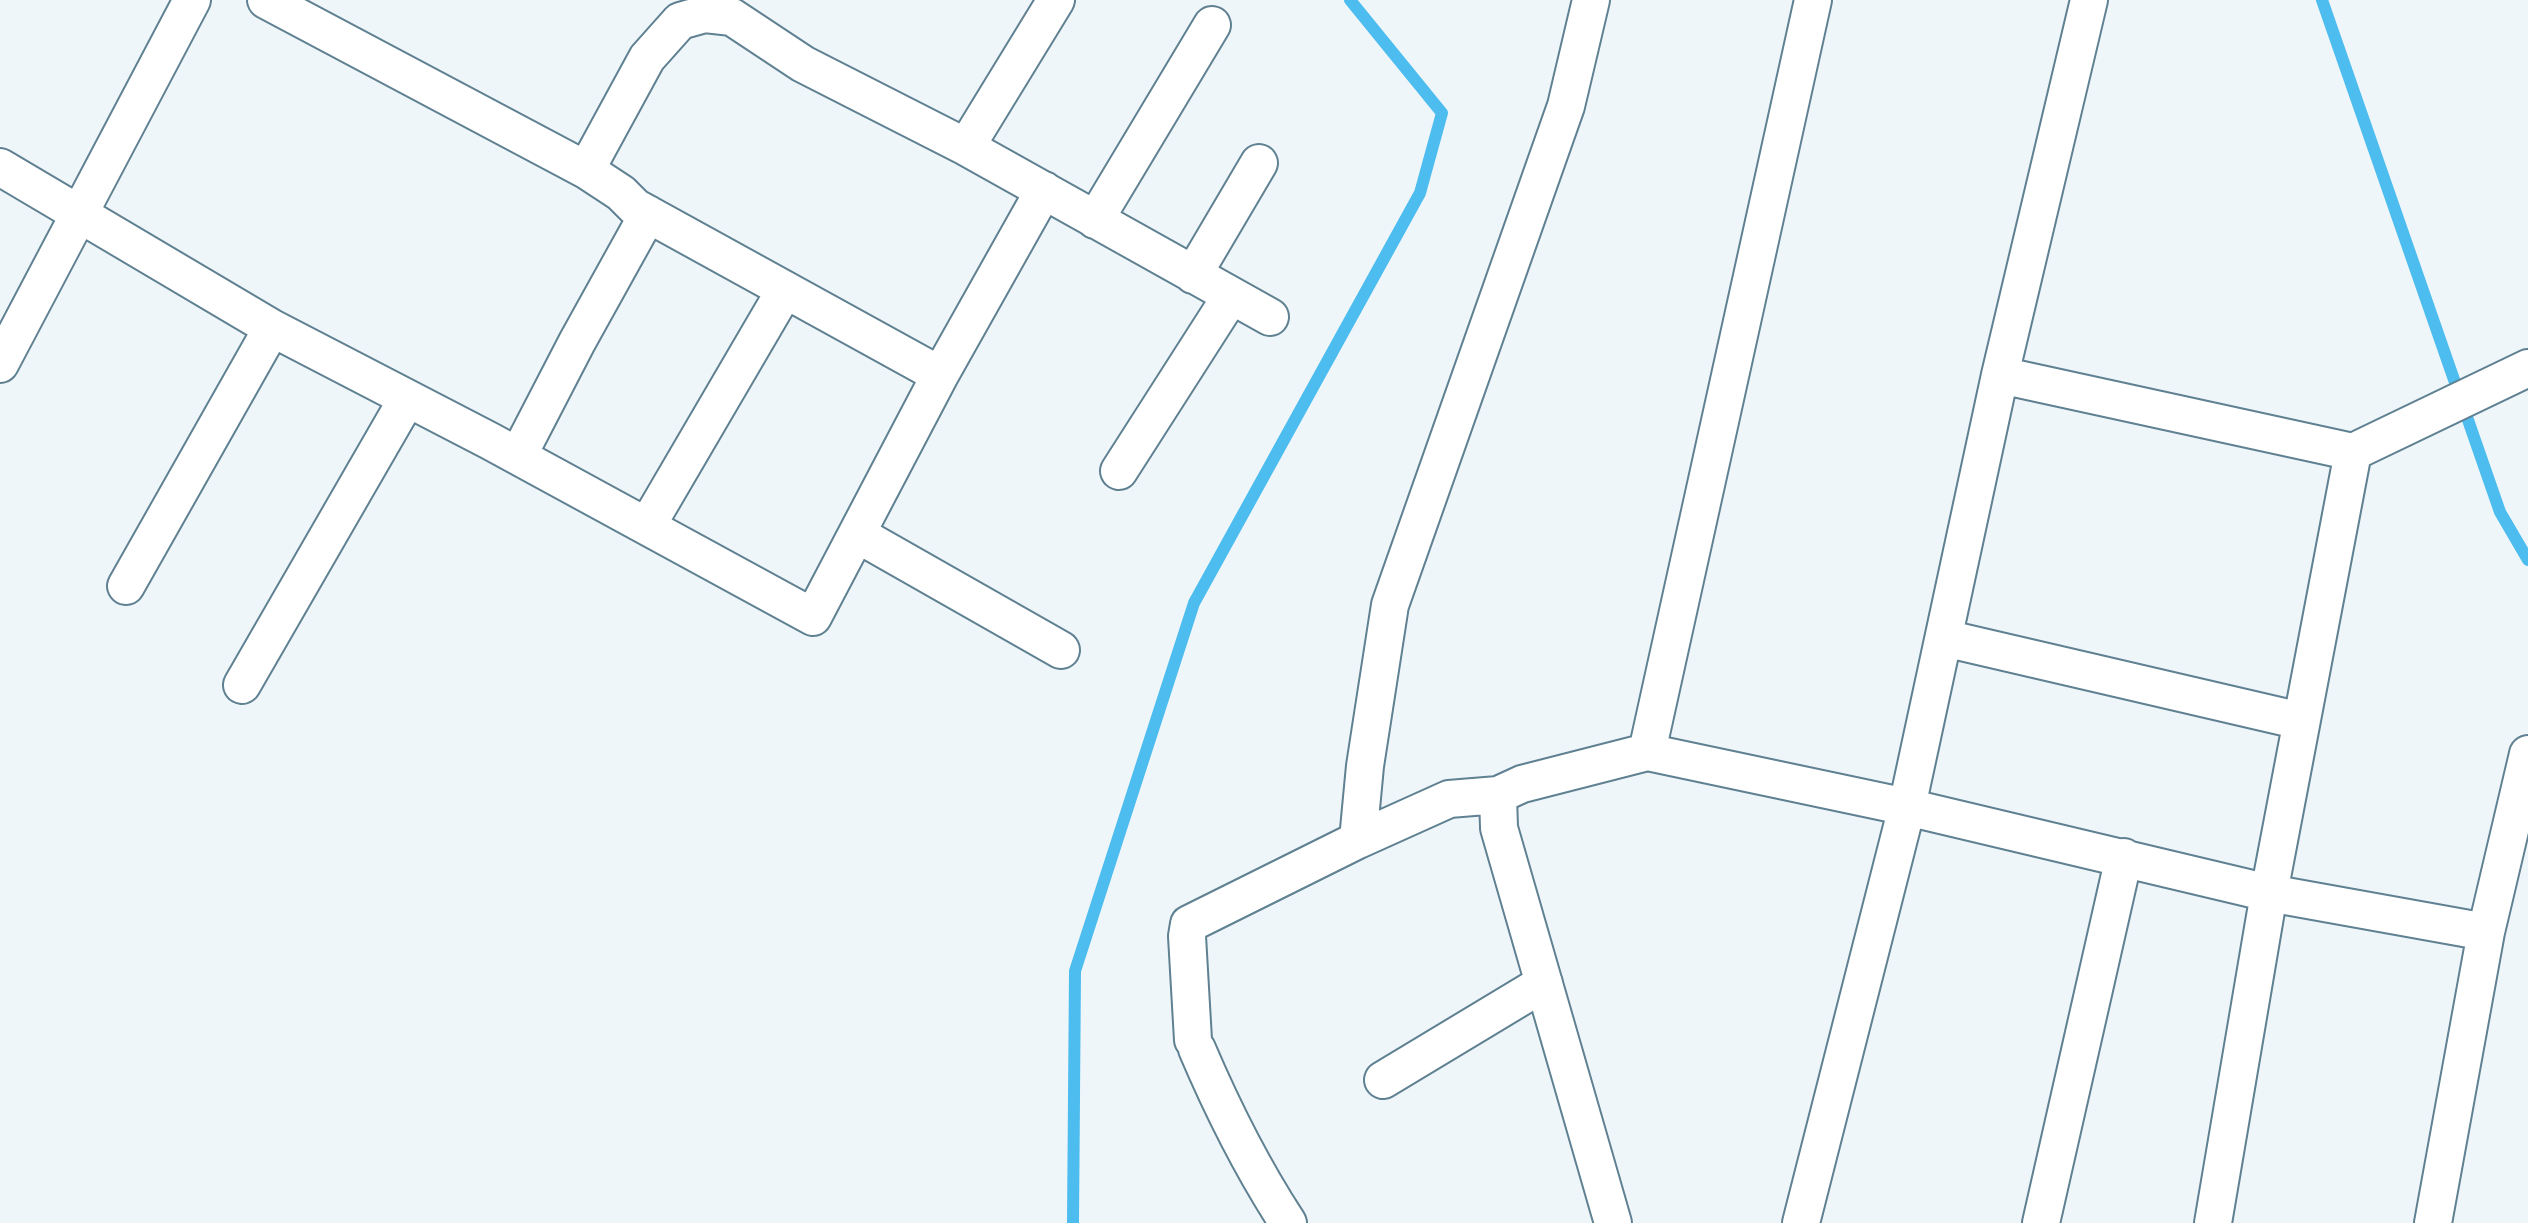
<!DOCTYPE html>
<style>
body{margin:0}
canvas{display:block;background:#eff6fa}
</style>
<canvas width="2528" height="1223"></canvas>
<script>
const ctx = document.querySelector('canvas').getContext('2d');
ctx.lineJoin = 'round';
function stroke(path, color, width, dash) {
  ctx.strokeStyle = color;
  ctx.lineWidth = width;
  ctx.lineCap = dash ? 'butt' : 'round';
  ctx.setLineDash(dash || []);
  ctx.stroke(path);
}
stroke(new Path2D(`
 M 2322,0 L 2500,512 L 2528,560
 M 1073,1223 L 1075,971 L 1194,603 L 1420,193 L 1442,113 L 1350,0`), '#4dbcee', 12);
const street = new Path2D(`
 M 266,0 L 586,170 L 621,193 L 635,207 L 940,375
 M 966,147 L 1056,0
 M 0,167 L 272,328 L 490,441 L 813,617 L 940,375 L 1044,190
 M 586,170 L 647,58 L 680,21 L 705,14 L 732,17 L 803,64 L 966,147 L 1270,317
 M 1095,220 L 1212,25
 M 1193,275 L 1259,163
 M 0,364 L 192,0
 M 2000,375 L 2353,452 L 2269,893 L 2213,1223
 M 2353,452 L 2528,368
 M 518,456 L 577,342 L 648,214
 M 1119,471 L 1231,296
 M 647,526 L 785,290
 M 857,534 L 1061,650
 M 126,586 L 272,328
 M 1944,638 L 2301,721
 M 242,685 L 407,399
 M 1647,752 L 1813,0
 M 1358,840 L 1365,766 L 1390,605 L 1566,106 L 1591,0
 M 1193,1040 L 1187,936 L 1189,924 L 1358,840 L 1449,799 L 1498,795
 M 1197,1049 C 1223,1110 1252,1168 1288,1223
 M 1383,1080 L 1544,983
 M 1613,1223 L 1499,828 L 1498,795 L 1522,784 L 1647,752 L 1907,807 L 2269,893 L 2486,932
 M 1801,1223 L 1907,807 L 2000,375 L 2089,0
 M 2041,1223 L 2124,857
 M 2433,1223 L 2486,932 L 2528,754`);
stroke(street, '#5f8192', 40);
stroke(street, '#fff', 36);
</script>
